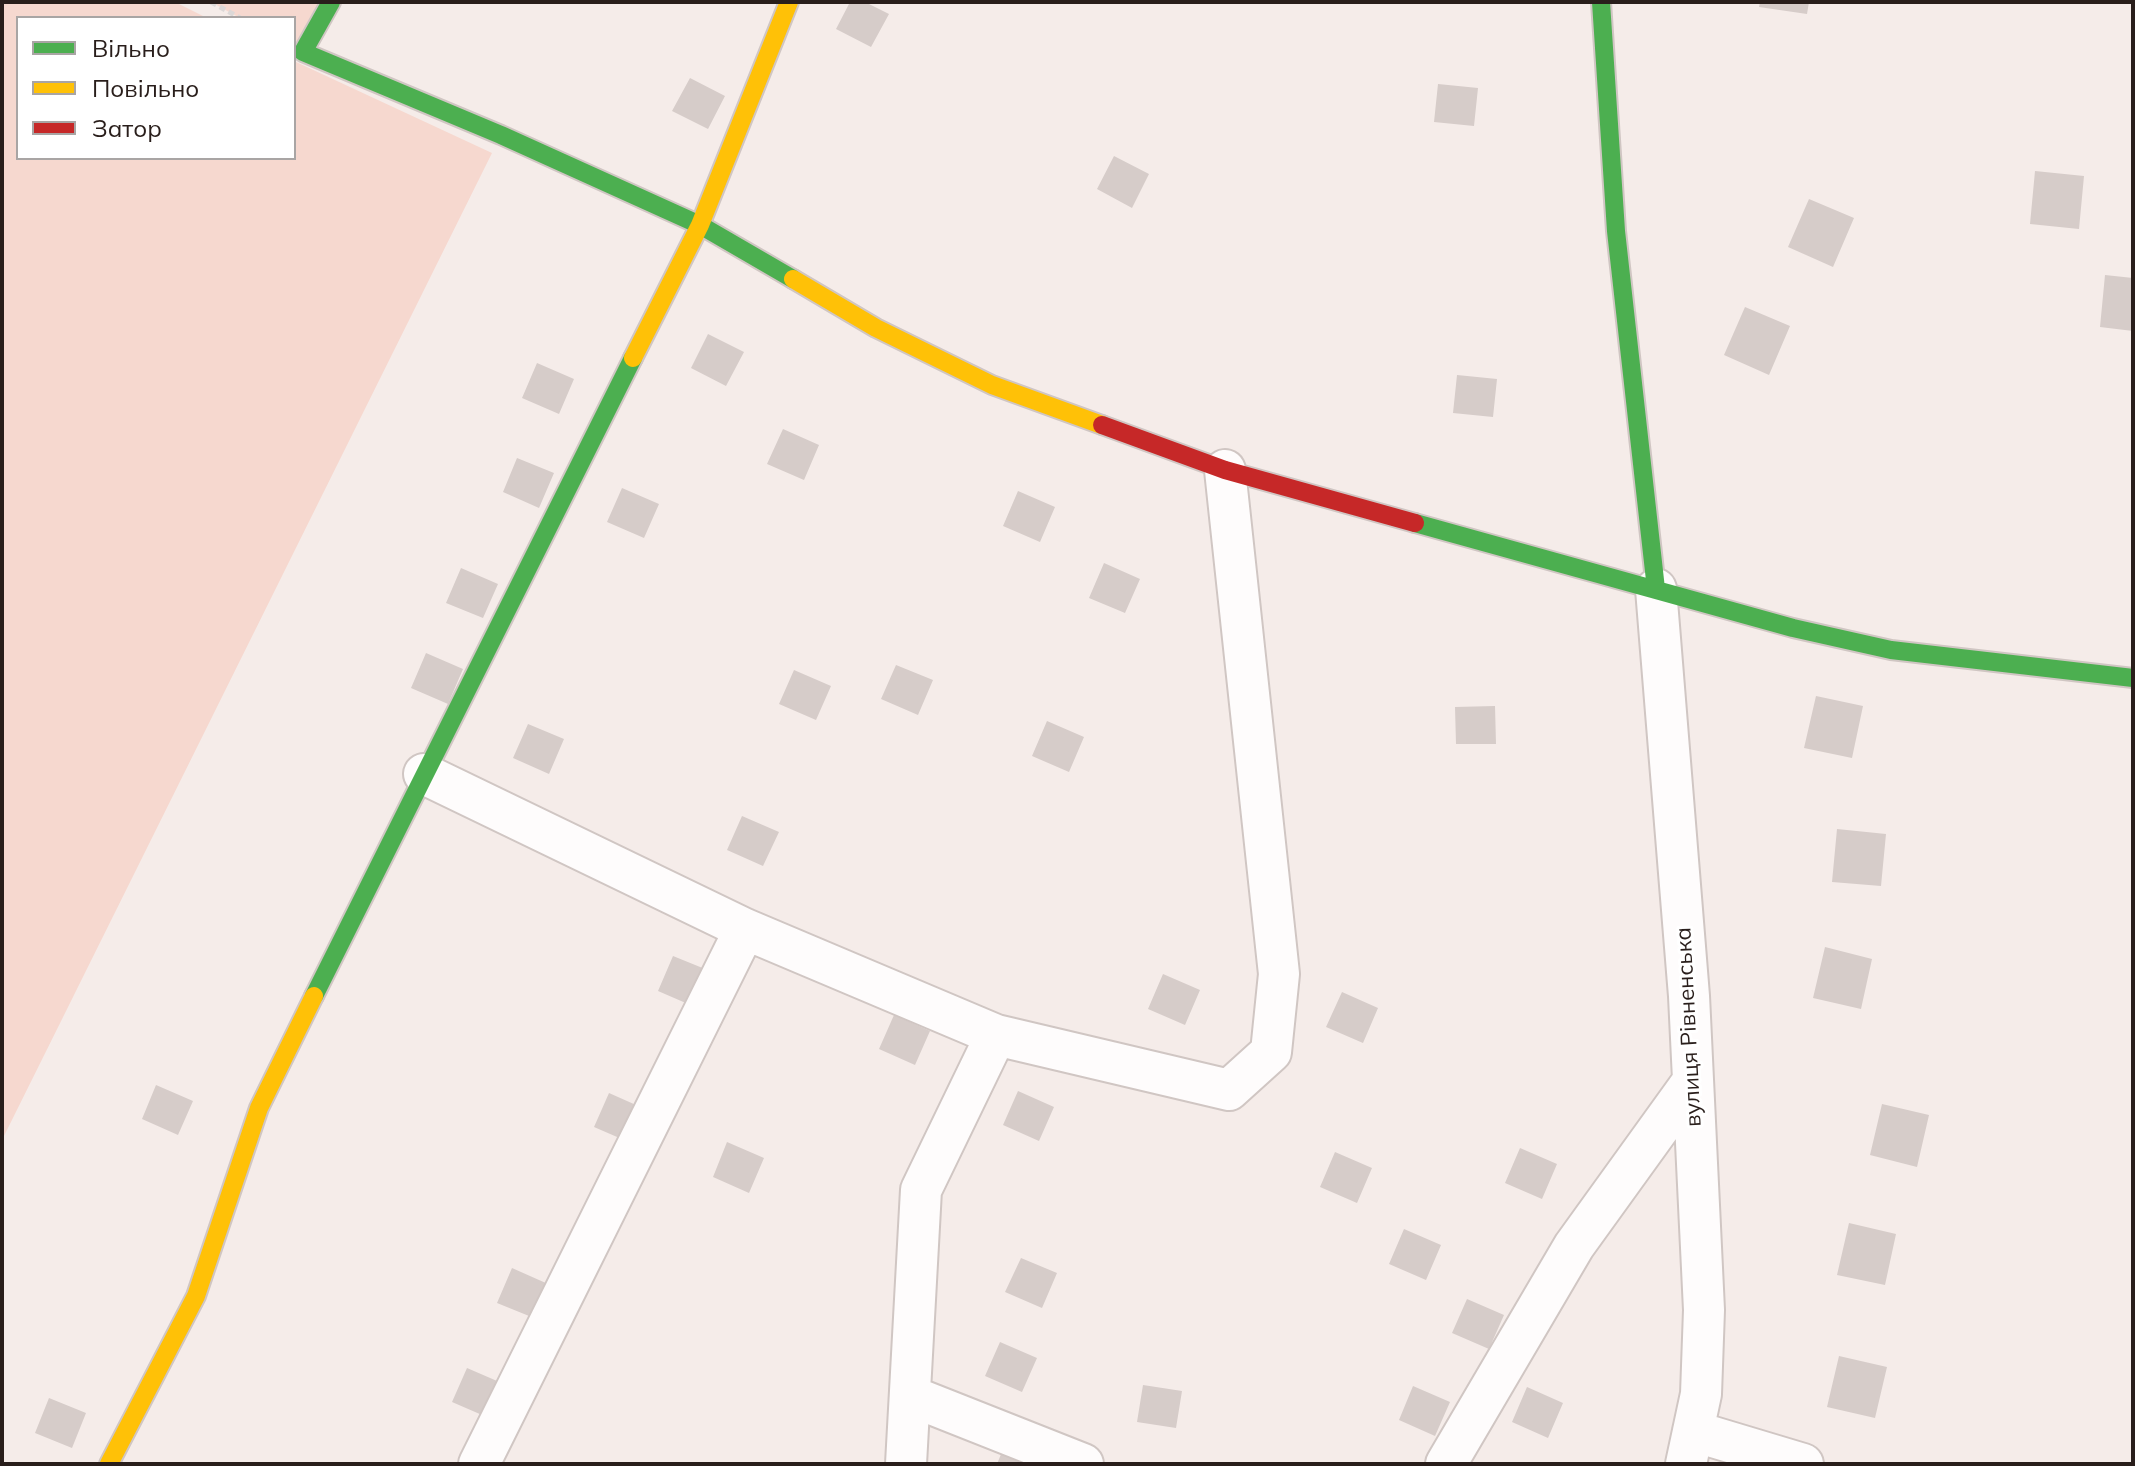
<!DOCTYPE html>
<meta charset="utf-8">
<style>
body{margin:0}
#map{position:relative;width:2135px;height:1466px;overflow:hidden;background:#f5ece9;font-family:Mulish,sans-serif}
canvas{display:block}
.frame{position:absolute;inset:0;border:4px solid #291e1b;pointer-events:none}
.legend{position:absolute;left:16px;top:16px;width:280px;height:144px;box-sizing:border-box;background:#fff;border:2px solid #a9a5a4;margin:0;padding:10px 14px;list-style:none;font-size:24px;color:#291e1b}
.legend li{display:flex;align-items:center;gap:16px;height:40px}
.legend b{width:40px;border:2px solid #a9a5a4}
</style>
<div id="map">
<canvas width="2135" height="1466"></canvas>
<div class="frame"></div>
<ul class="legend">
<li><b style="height:10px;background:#4caf50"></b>Вільно</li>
<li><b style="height:10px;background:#ffc107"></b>Повільно</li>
<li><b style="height:10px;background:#c62828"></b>Затор</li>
</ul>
</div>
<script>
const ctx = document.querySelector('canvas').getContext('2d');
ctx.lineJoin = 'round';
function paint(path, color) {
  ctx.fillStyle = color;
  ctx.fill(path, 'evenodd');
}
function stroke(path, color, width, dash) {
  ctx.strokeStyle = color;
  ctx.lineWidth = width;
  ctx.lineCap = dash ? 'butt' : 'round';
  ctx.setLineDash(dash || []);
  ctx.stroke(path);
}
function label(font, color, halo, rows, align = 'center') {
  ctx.font = font + ' Mulish,sans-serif';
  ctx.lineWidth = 6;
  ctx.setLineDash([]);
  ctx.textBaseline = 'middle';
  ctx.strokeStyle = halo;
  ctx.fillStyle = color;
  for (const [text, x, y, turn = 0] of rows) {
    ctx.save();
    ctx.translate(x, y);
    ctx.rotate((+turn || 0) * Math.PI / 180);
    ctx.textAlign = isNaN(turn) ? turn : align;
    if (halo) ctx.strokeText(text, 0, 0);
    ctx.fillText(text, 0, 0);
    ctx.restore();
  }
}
paint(new Path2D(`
 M 2,2 L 175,2 L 207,18 L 18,18 L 18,158 L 294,158 L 294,61 L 492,153 L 2,1140 Z
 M 211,2 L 331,2 L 294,47 L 294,18 L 240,18 Z`), '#f6d8cf');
paint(new Path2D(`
 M 850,2 L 865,2 L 889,14 L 871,47 L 836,29 Z
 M 1760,2 L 1809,2 L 1807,14 L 1759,7 Z
 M 690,78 L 725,96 L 708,129 L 672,111 Z
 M 1438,84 L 1478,88 L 1474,126 L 1434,122 Z
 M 1114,156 L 1149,174 L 1132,208 L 1097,189 Z
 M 2035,171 L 2084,176 L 2079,229 L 2030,224 Z
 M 1809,199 L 1854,218 L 1833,267 L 1788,247 Z
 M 2105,275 L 2133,278 L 2133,331 L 2100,327 Z
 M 1745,307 L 1790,326 L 1769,375 L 1724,355 Z
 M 708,334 L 744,352 L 726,386 L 691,368 Z
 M 537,363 L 574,379 L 559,414 L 522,398 Z
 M 1457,375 L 1497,379 L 1493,417 L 1453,413 Z
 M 783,429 L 819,445 L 804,480 L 767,464 Z
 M 517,458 L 554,473 L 539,508 L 503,492 Z
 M 622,488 L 659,504 L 644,538 L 607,522 Z
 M 1018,491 L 1055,507 L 1040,542 L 1003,526 Z
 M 1104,563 L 1140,579 L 1125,613 L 1089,598 Z
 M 461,568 L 498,584 L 483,618 L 446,603 Z
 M 426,653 L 463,669 L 448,704 L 411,688 Z
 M 896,665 L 933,680 L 918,715 L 881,699 Z
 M 794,670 L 831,686 L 816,720 L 779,704 Z
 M 1816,696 L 1863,706 L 1852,758 L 1804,748 Z
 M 1495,706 L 1496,744 L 1456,744 L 1455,707 Z
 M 1047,721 L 1084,737 L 1069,772 L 1032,756 Z
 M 528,724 L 564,739 L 549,774 L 513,758 Z
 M 742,816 L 779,832 L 763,866 L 727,850 Z
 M 1837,829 L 1886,834 L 1881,886 L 1832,882 Z
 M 1825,947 L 1872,959 L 1861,1009 L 1813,998 Z
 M 673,956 L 710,971 L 695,1007 L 658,991 Z
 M 1163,974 L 1200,990 L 1185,1025 L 1148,1009 Z
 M 1342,992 L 1378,1008 L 1363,1043 L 1326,1027 Z
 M 894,1015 L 930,1031 L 915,1065 L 879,1049 Z
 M 156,1085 L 193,1101 L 178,1135 L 142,1119 Z
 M 1018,1091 L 1054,1107 L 1039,1141 L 1003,1125 Z
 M 609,1093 L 645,1109 L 631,1143 L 594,1127 Z
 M 1882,1104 L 1929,1115 L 1917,1167 L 1870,1155 Z
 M 727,1142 L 764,1158 L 749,1193 L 713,1177 Z
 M 1520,1148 L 1557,1164 L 1542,1199 L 1505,1183 Z
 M 1335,1152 L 1372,1168 L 1357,1203 L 1320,1187 Z
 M 1849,1223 L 1896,1234 L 1885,1285 L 1837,1275 Z
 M 1404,1229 L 1441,1245 L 1426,1280 L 1389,1264 Z
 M 1021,1258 L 1057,1273 L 1042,1308 L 1005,1292 Z
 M 512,1268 L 548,1284 L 534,1318 L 497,1303 Z
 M 1467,1299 L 1504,1315 L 1489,1349 L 1452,1333 Z
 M 1000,1342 L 1037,1358 L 1022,1392 L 985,1376 Z
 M 1839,1356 L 1887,1367 L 1875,1418 L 1827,1407 Z
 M 467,1368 L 504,1384 L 489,1418 L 452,1402 Z
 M 1143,1385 L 1182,1391 L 1176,1428 L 1137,1422 Z
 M 1413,1386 L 1450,1402 L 1435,1436 L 1399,1420 Z
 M 1527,1387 L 1563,1403 L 1548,1438 L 1512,1422 Z
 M 49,1398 L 86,1413 L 72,1448 L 35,1433 Z
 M 1008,1437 L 1040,1464 L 997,1464 Z`), '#d6ccc9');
const street = new Path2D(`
 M 1656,589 L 1689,996 L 1704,1310 L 1701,1394 L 1686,1464
 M 424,774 L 745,929 L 996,1035
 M 911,1396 L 1083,1464
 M 1693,1431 L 1803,1464
 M 479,1464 L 745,929
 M 906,1464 L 921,1190 L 996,1035 L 1229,1090 L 1271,1052 L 1279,974 L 1225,470
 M 1446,1464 L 1574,1246 L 1693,1081`);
const fast = new Path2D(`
 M 331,2 L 303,52 L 501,135 L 700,225 L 793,279
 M 1601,2 L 1616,231 L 1656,589
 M 1415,523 L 1793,628 L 1891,650 L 2133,678
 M 314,996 L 633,358`);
const slow = new Path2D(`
 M 793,279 L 876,328 L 992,385 L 1102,425
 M 633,358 L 700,225 L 789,2
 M 109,1464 L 196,1296 L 259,1108 L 314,996`);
const jam = new Path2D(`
 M 1102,425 L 1225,470 L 1415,523`);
stroke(street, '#d0c6c3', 44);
stroke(fast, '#d0c6c3', 22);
stroke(slow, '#d0c6c3', 22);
stroke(jam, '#d0c6c3', 22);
stroke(new Path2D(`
 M 211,2 L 240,18`), '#dcd8d7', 5, [6, 4]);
stroke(street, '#fefcfc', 40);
stroke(fast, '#4caf50', 18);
stroke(slow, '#ffc107', 18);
stroke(jam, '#c62828', 18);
label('22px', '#291e1b', '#fff', [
 ["вулиця Рівненська",1689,1027,-93]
]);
</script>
